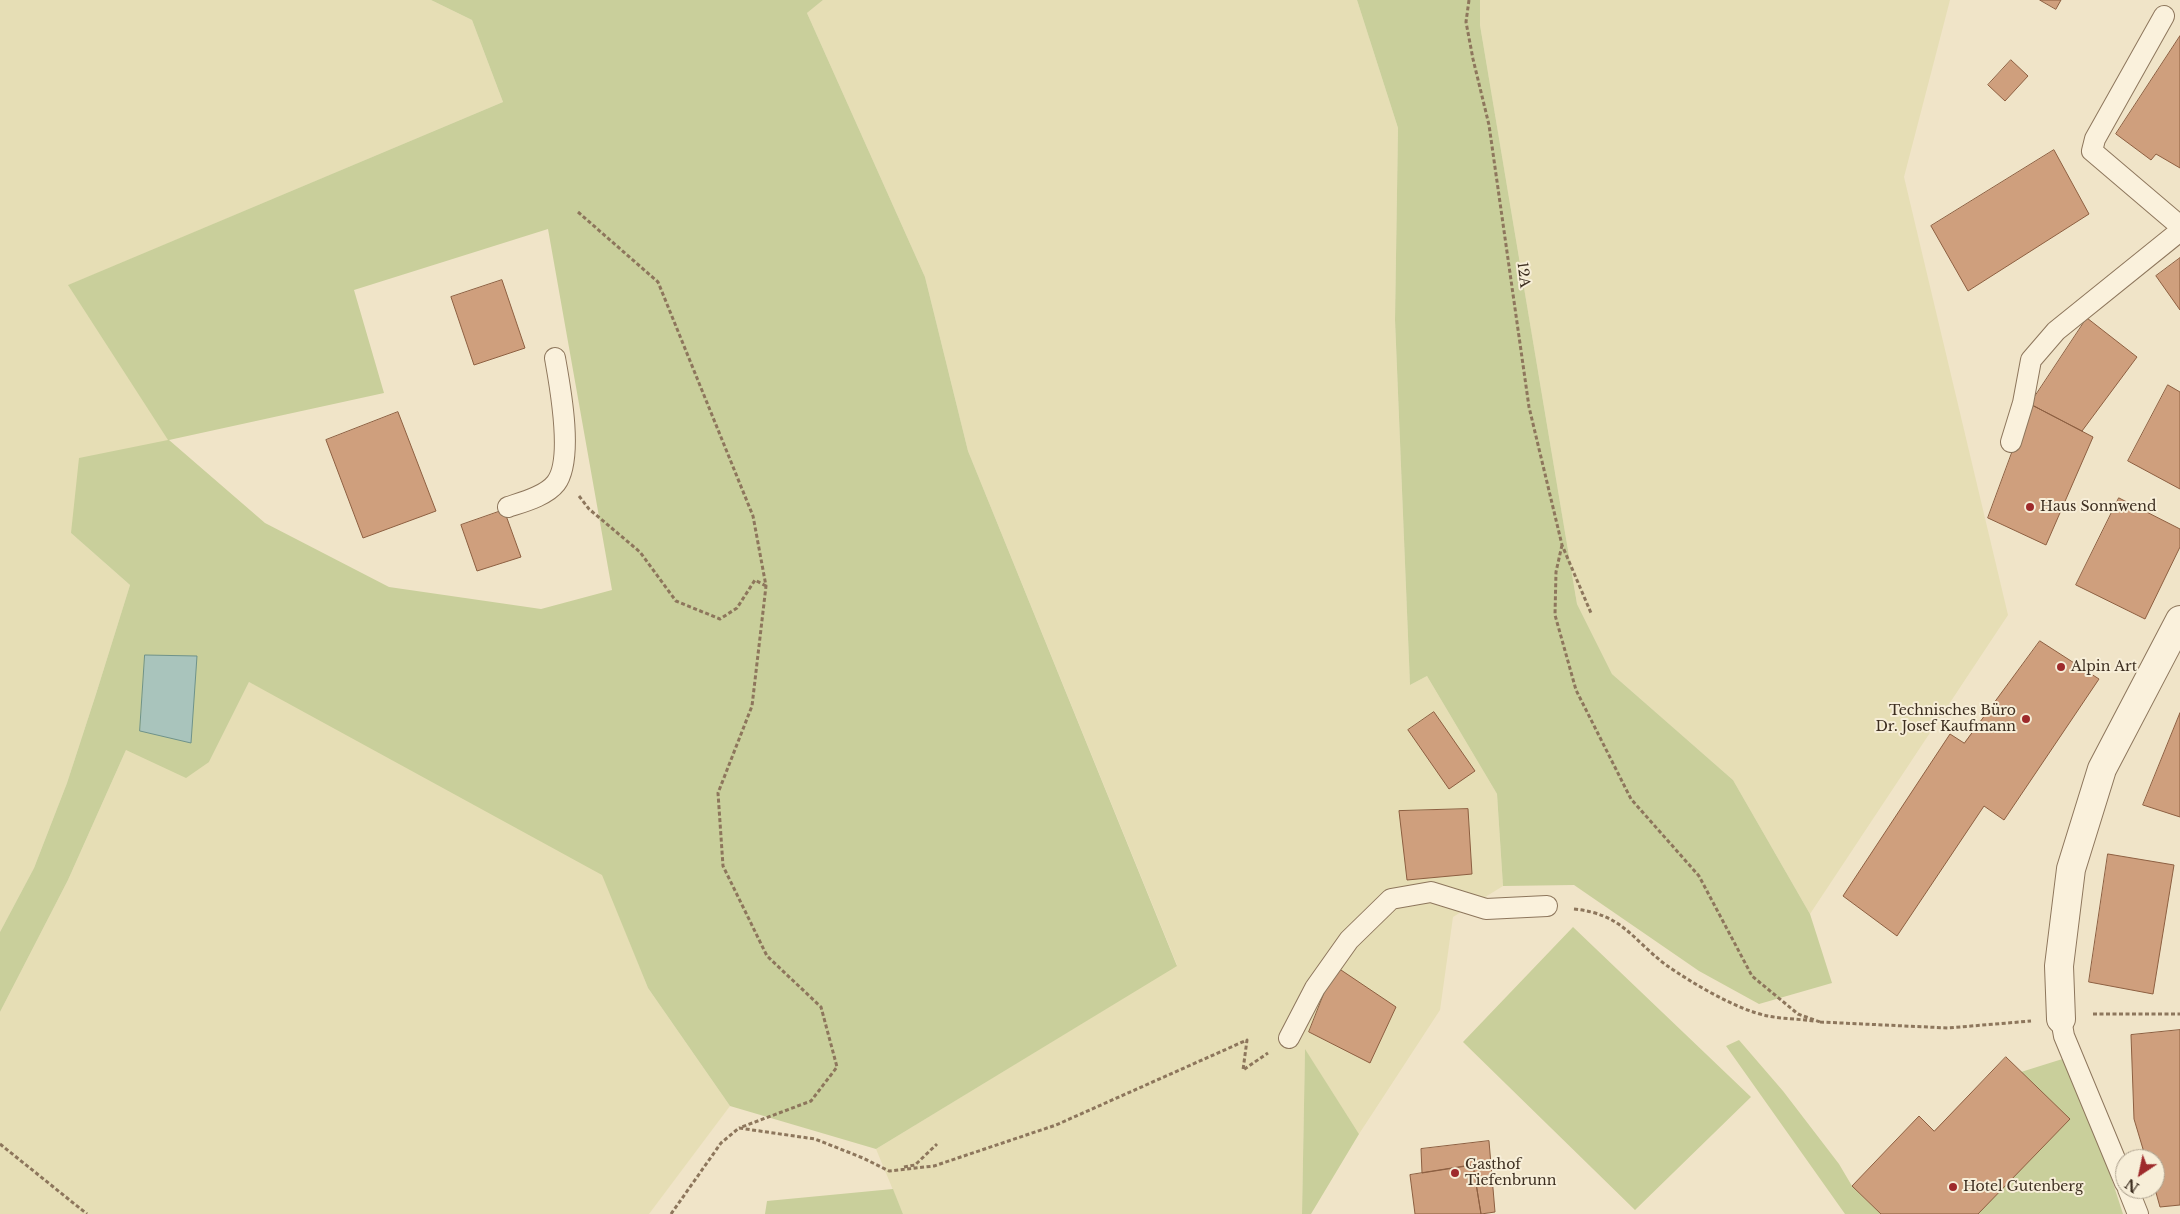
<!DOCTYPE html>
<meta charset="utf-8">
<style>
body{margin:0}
#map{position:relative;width:2180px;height:1214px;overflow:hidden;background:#f0e4c8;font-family:"Libre Baskerville",serif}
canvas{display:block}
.north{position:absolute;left:2115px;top:1149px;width:50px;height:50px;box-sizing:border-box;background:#f7eed8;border:1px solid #ada18e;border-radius:50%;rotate:214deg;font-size:14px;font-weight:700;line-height:20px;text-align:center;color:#3d2e20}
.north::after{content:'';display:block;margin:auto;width:18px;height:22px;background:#9e2a2b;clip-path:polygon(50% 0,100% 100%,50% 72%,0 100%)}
</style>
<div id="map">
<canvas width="2180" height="1214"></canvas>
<div class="north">N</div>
</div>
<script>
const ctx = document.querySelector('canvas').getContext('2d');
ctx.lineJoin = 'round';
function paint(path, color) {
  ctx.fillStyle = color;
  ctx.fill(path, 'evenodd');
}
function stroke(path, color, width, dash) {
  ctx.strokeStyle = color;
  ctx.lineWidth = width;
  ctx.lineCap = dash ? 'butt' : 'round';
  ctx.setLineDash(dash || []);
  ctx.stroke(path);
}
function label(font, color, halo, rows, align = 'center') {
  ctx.font = font + ' "Libre Baskerville",serif';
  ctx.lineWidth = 4;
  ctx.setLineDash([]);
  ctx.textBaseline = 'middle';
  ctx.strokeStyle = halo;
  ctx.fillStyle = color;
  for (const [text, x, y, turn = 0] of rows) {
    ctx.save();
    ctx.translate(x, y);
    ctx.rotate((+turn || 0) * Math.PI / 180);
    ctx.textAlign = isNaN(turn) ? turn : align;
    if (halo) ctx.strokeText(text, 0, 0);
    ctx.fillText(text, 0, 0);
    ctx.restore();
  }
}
paint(new Path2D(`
 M 0,0 L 431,0 L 472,20 L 503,102 L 69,285 L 169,440 L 71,533 L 130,585 L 96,694 L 67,783 L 34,868 L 0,932 Z
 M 823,0 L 1357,0 L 1398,128 L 1395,320 L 1410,685 L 1427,676 L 1497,794 L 1503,886 L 1453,917 L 1440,1010 L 1359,1134 L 1305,1050 L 1302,1214 L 903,1214 L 876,1149 L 1177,965 L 968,451 L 925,277 L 807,13 Z
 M 1480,0 L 1950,0 L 1904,177 L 2008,615 L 1810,914 L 1733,780 L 1612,674 L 1577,604 L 1480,25 Z
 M 249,682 L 597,860 L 648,988 L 730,1106 L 649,1214 L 0,1214 L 0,1012 L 68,880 L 126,750 L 209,762 Z`), '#e6deb5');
paint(new Path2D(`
 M 431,0 L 823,0 L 807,13 L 925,277 L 968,451 L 1177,966 L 876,1149 L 730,1106 L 648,988 L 602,875 L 249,682 L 209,762 L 186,778 L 126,750 L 68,880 L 0,1012 L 0,932 L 34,868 L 67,783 L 96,694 L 130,585 L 71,533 L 79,458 L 168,440 L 68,285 L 503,102 L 472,20 ZM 548,229 L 612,590 L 541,609 L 389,587 L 265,523 L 169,440 L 384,393 L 354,290 Z
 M 1357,0 L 1480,0 L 1480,25 L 1577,604 L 1612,674 L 1733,780 L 1810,914 L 1832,983 L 1759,1004 L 1699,971 L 1574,885 L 1503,886 L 1497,794 L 1427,676 L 1410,685 L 1395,320 L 1398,128 Z
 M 1573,927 L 1751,1097 L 1635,1210 L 1463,1042 Z
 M 1739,1040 L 1783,1091 L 1839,1164 L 1852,1186 L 1881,1214 L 1845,1214 L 1726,1046 Z
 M 1305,1049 L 1359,1134 L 1311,1214 L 1302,1214 Z
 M 2072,1056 L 2123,1214 L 1978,1214 L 2021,1072 Z
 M 893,1189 L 903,1214 L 765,1214 L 767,1201 Z`), '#c9cf9b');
const water = new Path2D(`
 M 145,655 L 197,656 L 191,743 L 140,731 Z`);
paint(water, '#a9c4bc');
stroke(water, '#6f938a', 1);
const building = new Path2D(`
 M 2040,0 L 2061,0 L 2056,9 Z
 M 2180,36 L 2180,168 L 2156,154 L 2151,160 L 2116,134 Z
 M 2011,60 L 2028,76 L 2005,101 L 1988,85 Z
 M 2054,150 L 2089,214 L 1968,291 L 1931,226 Z
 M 2180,258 L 2180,310 L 2156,276 Z
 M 502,280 L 525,348 L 474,365 L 451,297 Z
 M 2087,318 L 2137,357 L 2082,431 L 2030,404 Z
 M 2168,385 L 2180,392 L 2180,489 L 2128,461 Z
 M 2030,404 L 2093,437 L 2046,545 L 1988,518 Z
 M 398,412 L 436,511 L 363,538 L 326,440 Z
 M 2119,498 L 2180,529 L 2180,547 L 2145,619 L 2076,585 Z
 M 504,510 L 521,557 L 477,571 L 461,525 Z
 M 2040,641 L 2099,679 L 2004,820 L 1984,806 L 1897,936 L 1843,896 L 1950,734 L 1964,743 Z
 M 1434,712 L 1475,771 L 1449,789 L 1408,730 Z
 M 2180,713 L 2180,817 L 2143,805 Z
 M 1468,809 L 1472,874 L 1407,880 L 1399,811 Z
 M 2108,854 L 2174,865 L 2153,994 L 2089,982 Z
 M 1335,966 L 1396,1007 L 1370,1063 L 1309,1032 Z
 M 2180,1030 L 2180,1205 L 2160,1207 L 2155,1189 L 2155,1159 L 2146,1159 L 2134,1119 L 2131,1035 Z
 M 2006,1057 L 2070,1119 L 1978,1214 L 1881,1214 L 1852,1186 L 1919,1116 L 1934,1131 Z
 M 1489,1141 L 1495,1212 L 1481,1214 L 1473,1165 L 1422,1173 L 1421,1149 Z
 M 1473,1165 L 1481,1214 L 1415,1214 L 1410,1175 Z`);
paint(building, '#cf9f7d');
stroke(building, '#8d5f41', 1);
const service = new Path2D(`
 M 2164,16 L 2095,139 L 2092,151 L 2180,226
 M 2011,442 L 2023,403 L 2031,360 L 2056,331 L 2180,231
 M 508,507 C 523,502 546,496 556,483 C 574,459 560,386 555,358
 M 2061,1019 L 2064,1036 L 2125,1183
 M 1289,1038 L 1315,988 L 1349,940 L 1391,899 L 1431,892 L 1486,909 L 1547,906
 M 2128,1189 L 2138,1214`);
const minor = new Path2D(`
 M 2061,1019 L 2059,966 L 2071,869 L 2102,769 L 2180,620`);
stroke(service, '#8d765c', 22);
stroke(minor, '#8d765c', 30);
stroke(new Path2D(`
 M 1469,0 L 1466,22 L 1473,59 L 1489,125 L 1529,407 L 1562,545 L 1591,613
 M 578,212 L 658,282 L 753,516 L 766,586 L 752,706 L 718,793 L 723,866 L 767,956 L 821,1007 L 837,1067 L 811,1101 L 739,1128
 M 579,496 L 589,509 L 640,552 L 676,601 L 720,619 L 737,608 L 755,580 L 766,586
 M 1562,545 L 1556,572 L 1555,615 L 1576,690 L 1631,799 L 1699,876 L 1752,976 L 1798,1014 L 1820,1022
 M 1574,909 C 1622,914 1632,939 1666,965 C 1692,983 1737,1010 1768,1016 C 1783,1019 1799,1019 1814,1021
 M 2093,1014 L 2180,1014
 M 1820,1022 L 1948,1028 L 2031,1021
 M 0,1144 L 87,1214
 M 904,1167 L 915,1165 L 937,1144
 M 671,1214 L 721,1143 L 739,1128 L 815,1139 L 863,1158 L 889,1171 L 934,1166 L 1056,1125 L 1247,1040 L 1243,1070 L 1268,1053`), '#8d765c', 3, [4, 2.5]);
stroke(service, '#faf1dc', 20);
stroke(minor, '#faf1dc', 28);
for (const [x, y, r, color] of [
 [2030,507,5,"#9e2a2b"],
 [2061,667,5,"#9e2a2b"],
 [2026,719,5,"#9e2a2b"],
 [1455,1173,5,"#9e2a2b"],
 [1953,1187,5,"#9e2a2b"]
]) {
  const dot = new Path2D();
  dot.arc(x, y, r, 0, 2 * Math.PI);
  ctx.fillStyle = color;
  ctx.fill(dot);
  stroke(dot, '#f7eed8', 2);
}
label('14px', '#3d2e20', '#f7eed8', [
 ["12A",1523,275,83]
]);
label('14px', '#3d2e20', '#f7eed8', [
 ["Haus Sonnwend",2040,507],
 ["Alpin Art",2071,667],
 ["Technisches Büro",2016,711,"right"],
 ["Dr. Josef Kaufmann",2016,727,"right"],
 ["Gasthof",1465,1165],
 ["Tiefenbrunn",1465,1181],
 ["Hotel Gutenberg",1963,1187]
], 'left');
</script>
